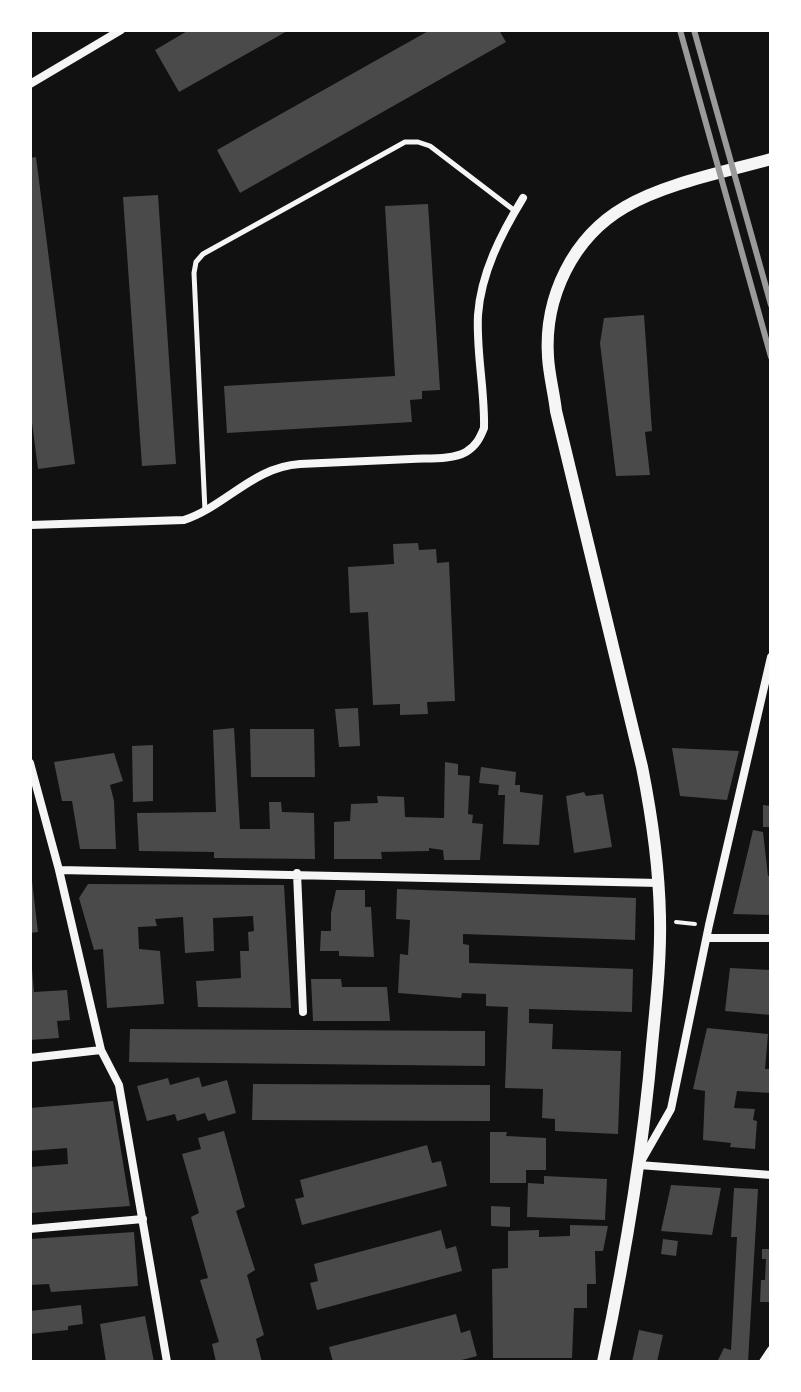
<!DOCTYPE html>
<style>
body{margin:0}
#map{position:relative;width:801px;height:1392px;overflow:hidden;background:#111;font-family:Karla,sans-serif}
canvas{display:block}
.frame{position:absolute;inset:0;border:32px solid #fff;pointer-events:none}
</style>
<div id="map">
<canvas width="801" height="1392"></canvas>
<div class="frame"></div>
</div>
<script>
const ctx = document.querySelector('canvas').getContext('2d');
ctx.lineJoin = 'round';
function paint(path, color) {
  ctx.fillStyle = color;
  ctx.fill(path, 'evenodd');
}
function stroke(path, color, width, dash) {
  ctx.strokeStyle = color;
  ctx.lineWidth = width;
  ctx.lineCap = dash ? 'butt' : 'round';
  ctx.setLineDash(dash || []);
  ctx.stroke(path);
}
paint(new Path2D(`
 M 189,30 L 289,30 L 179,92 L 155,50 Z
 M 430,30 L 499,30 L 506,42 L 240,193 L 217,150 Z
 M 36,157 L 75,464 L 38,469 L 30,407 L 30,158 Z
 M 158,195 L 176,464 L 142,466 L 123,197 Z
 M 428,204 L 440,390 L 422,391 L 422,399 L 410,400 L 412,422 L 227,433 L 224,386 L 395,376 L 385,206 Z
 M 644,315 L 652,431 L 645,432 L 650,475 L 616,476 L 600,343 L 604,318 Z
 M 418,543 L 419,550 L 436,549 L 437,563 L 449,562 L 455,701 L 427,702 L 428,714 L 400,715 L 400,704 L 373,705 L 368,612 L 350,613 L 348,567 L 394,564 L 393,544 Z
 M 358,708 L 360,746 L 339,747 L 335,709 Z
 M 234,728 L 240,829 L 270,829 L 269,802 L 281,802 L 282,812 L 314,813 L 315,859 L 214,858 L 214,852 L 139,851 L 137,813 L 216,812 L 213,730 Z
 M 250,729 L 314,729 L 315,777 L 251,777 Z
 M 153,745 L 153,801 L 133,802 L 132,746 Z
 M 672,748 L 739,751 L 727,800 L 680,796 Z
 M 114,753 L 123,781 L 110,785 L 114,801 L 116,849 L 80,849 L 72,801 L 62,801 L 54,762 Z
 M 445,762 L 458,764 L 458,775 L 470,776 L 468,814 L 473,815 L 472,823 L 483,824 L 480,860 L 444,860 L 443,850 L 429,848 L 429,851 L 381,852 L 382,859 L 334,859 L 334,822 L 350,821 L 351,804 L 378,803 L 377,796 L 404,797 L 405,817 L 444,818 Z
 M 481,767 L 516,772 L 515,785 L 520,785 L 520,792 L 543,795 L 539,845 L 503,844 L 505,795 L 498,795 L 499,785 L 479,783 Z
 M 584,792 L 586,796 L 603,794 L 612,847 L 574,853 L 566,796 Z
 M 763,805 L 771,806 L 771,827 L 763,827 Z
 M 753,830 L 763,832 L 768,876 L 771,876 L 771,915 L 733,914 Z
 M 30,881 L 32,881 L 38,932 L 30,933 Z
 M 88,884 L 284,885 L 291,1008 L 198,1007 L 196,981 L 241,978 L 240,951 L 249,951 L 248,932 L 254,931 L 253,916 L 213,918 L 214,951 L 185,953 L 183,917 L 155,919 L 157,926 L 138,927 L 139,949 L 160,951 L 164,1004 L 107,1008 L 103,949 L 94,950 L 79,898 Z
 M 397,889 L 636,898 L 635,940 L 463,934 L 463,944 L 469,945 L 469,963 L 633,969 L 632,1012 L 529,1009 L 529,1023 L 553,1024 L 552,1049 L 621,1051 L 618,1134 L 555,1131 L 555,1119 L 542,1118 L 543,1089 L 505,1088 L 508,1007 L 486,1006 L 486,994 L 462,993 L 461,998 L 398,993 L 400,954 L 408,955 L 410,920 L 396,919 Z
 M 336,890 L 365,890 L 365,907 L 371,907 L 374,957 L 339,956 L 339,951 L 320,951 L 321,931 L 331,931 L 331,913 Z
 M 730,968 L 771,970 L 771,1015 L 725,1011 Z
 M 30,969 L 32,969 L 34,992 L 67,990 L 70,1020 L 57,1021 L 59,1038 L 30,1040 Z
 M 311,979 L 341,979 L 342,987 L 387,987 L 390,1021 L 313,1021 Z
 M 707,1028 L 768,1034 L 765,1069 L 771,1069 L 771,1093 L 737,1091 L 734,1108 L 755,1109 L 753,1120 L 757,1121 L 755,1149 L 730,1147 L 731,1143 L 703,1140 L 705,1091 L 693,1089 Z
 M 130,1029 L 485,1031 L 485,1066 L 129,1062 Z
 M 199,1077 L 202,1087 L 227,1080 L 236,1113 L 208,1121 L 205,1113 L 177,1121 L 175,1114 L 147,1121 L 137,1086 L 168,1078 L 170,1085 Z
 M 253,1084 L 490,1085 L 490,1121 L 252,1120 Z
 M 113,1101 L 130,1206 L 30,1213 L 30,1167 L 68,1164 L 67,1148 L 30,1151 L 30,1108 Z
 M 224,1131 L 245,1207 L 236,1211 L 255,1270 L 247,1275 L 264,1335 L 256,1339 L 262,1362 L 216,1362 L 212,1344 L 219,1342 L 200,1280 L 208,1278 L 191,1217 L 199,1213 L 182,1154 L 201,1149 L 198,1138 Z
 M 490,1132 L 507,1132 L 506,1136 L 546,1138 L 546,1170 L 526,1170 L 526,1183 L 490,1183 Z
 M 427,1145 L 432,1163 L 441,1161 L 447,1186 L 302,1225 L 295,1199 L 304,1197 L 300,1180 Z
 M 544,1176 L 607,1179 L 605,1220 L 527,1217 L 528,1183 L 544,1184 Z
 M 671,1185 L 721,1188 L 712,1235 L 661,1231 Z
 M 734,1188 L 758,1189 L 748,1362 L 717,1362 L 724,1348 L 731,1350 L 737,1237 L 731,1237 Z
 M 491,1206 L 510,1207 L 510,1227 L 491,1226 Z
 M 570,1225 L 608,1226 L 603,1251 L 595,1251 L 596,1284 L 587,1284 L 587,1308 L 574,1308 L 572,1358 L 493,1358 L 492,1269 L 508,1268 L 508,1231 L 539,1230 L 539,1237 L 570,1236 Z
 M 441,1230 L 446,1249 L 456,1246 L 462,1271 L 317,1310 L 310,1283 L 318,1281 L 314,1264 Z
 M 134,1232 L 138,1286 L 51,1292 L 49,1284 L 30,1285 L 30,1239 Z
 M 663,1239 L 678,1241 L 676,1256 L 661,1254 Z
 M 762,1249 L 771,1249 L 771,1302 L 760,1302 L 761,1280 L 765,1280 L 766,1259 L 762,1259 Z
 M 81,1305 L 83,1324 L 68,1326 L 68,1330 L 30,1334 L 30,1311 Z
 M 456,1314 L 461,1333 L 470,1330 L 477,1356 L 454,1362 L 333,1362 L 329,1347 Z
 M 145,1316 L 154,1362 L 106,1362 L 100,1324 Z
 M 639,1330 L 663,1335 L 657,1362 L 632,1362 Z`), '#4a4a4a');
stroke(new Path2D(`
 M 676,922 L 695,924`), '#f5f5f5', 4);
stroke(new Path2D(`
 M 205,511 L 194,273 L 196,262 L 203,254 L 405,142 L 418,142 L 430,146 L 515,211`), '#f5f5f5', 5);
stroke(new Path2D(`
 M 30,84 L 121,30
 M 30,525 L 184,520 C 226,506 253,467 300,464 C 337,462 374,461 411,459 C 428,458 452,460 466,452 C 476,446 480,438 484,428 C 485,390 476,352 478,315 C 481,273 501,234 523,198
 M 771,657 L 709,925 L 671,1109 L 639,1165 L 771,1175
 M 30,763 L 59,870 L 101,1050 L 119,1085 L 167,1362
 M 59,870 L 659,883
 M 297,873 L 303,1012
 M 707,938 L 771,938
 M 30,1058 L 101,1050
 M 30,1229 L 143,1219
 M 763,1362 L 771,1350`), '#f5f5f5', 8);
stroke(new Path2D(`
 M 603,1362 C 625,1257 643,1152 652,1045 C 656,1003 661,960 660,917 C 659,866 652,817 642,767 L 556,411 C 554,393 549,375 548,357 C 544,297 573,237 625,207 C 666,183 725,172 771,159`), '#f5f5f5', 12);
stroke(new Path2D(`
 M 680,30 L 771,357
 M 694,30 L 771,305`), '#9a9a9a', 6);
</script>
